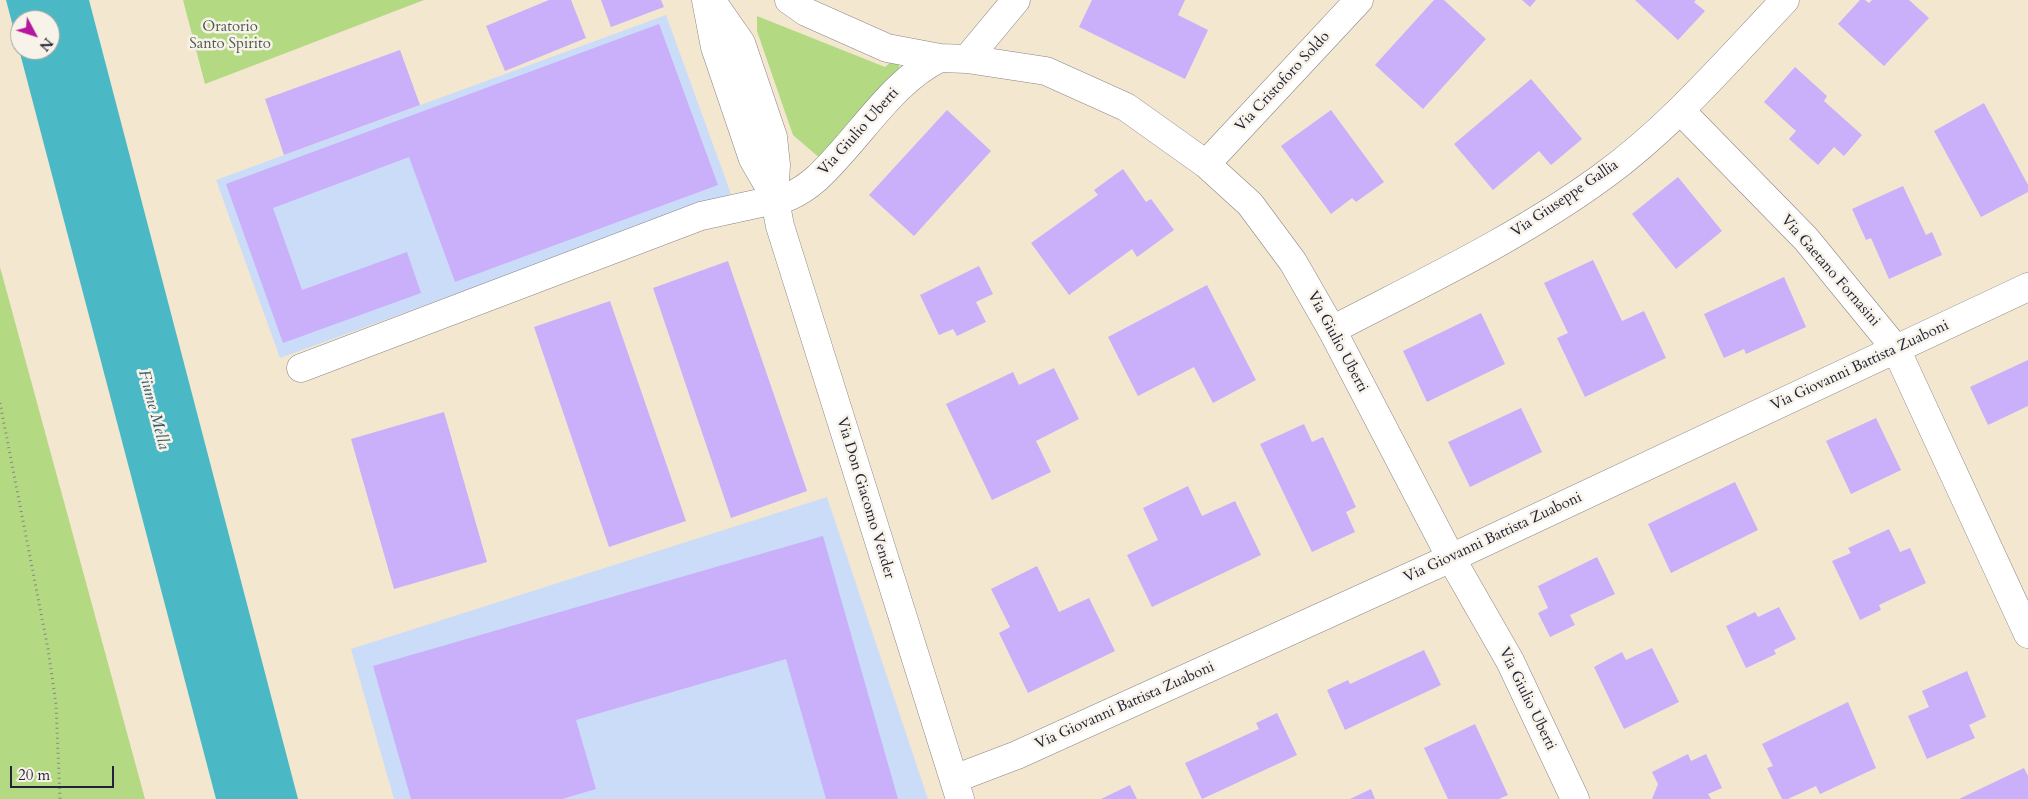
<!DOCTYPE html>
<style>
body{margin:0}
#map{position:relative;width:2028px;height:799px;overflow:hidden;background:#f3e7d0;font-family:Cardo,serif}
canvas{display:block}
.north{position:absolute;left:10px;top:10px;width:50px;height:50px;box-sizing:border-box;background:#f7f3e8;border:1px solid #a29fa3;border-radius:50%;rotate:130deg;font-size:14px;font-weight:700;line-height:20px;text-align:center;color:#22223b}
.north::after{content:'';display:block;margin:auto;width:18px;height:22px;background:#b5179e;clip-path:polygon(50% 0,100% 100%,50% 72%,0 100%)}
.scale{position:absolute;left:10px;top:766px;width:104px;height:22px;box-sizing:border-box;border:2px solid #22223b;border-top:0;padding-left:6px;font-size:15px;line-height:18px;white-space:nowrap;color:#22223b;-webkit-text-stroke:4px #f7f3e8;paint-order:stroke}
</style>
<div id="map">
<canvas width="2028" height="799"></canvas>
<div class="north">N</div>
<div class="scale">20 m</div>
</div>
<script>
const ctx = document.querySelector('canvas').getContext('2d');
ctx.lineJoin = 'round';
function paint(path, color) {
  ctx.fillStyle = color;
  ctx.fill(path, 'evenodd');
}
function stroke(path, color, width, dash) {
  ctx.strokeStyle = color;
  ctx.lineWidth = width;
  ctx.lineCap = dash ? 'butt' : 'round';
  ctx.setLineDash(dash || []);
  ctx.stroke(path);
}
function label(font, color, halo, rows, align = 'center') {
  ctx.font = font + ' Cardo,serif';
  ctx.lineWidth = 5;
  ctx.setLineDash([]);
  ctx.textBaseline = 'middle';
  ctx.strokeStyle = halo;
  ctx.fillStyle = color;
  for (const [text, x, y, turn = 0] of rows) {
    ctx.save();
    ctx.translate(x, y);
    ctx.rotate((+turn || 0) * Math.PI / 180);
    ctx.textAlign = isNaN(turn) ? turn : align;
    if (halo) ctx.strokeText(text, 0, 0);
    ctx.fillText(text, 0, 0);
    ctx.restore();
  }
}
paint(new Path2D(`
 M 666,15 L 731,194 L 280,358 L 216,180 Z
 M 827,497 L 928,799 L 394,799 L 351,649 Z`), '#cbdcf9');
paint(new Path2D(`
 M 183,0 L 424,0 L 205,84 Z
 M 757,16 L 885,67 L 891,62 L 899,65 L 900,70 L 821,159 L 793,135 L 757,31 Z
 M 0,267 L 145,799 L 0,799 Z`), '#b3d983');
paint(new Path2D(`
 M 6,0 L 89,0 L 298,799 L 216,799 ZM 20,20 L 50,20 L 50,50 L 20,50 Z`), '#4bb9c5');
paint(new Path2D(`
 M 549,0 L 571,0 L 586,38 L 505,71 L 486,26 Z
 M 601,0 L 661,0 L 664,7 L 611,27 Z
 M 1092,0 L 1185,0 L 1178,15 L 1208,30 L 1185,79 L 1079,27 Z
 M 1434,0 L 1444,0 L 1486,39 L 1423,109 L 1375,65 Z
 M 1522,0 L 1536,0 L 1530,7 Z
 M 1635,0 L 1696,0 L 1694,2 L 1705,11 L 1678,40 Z
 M 1860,0 L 1865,0 L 1869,3 L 1872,0 L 1909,0 L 1929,18 L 1884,66 L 1838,24 Z
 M 659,24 L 718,185 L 455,282 L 409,157 L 273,208 L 302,290 L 407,252 L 421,293 L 283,343 L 226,184 Z
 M 400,50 L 420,105 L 284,155 L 265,99 Z
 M 1795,67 L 1827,96 L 1824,101 L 1862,135 L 1844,156 L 1834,147 L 1818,165 L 1789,139 L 1796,131 L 1764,102 Z
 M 1531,79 L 1582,139 L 1551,165 L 1539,151 L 1493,190 L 1454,144 Z
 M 1984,103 L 2028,185 L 2028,192 L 1981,217 L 1934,131 Z
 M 947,110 L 991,151 L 914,236 L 869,195 Z
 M 1331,110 L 1384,182 L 1356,202 L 1352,198 L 1331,214 L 1281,146 Z
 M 1123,169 L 1146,202 L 1151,199 L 1174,230 L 1137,257 L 1132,249 L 1069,295 L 1031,243 L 1098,195 L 1094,190 Z
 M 1678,177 L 1722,231 L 1676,269 L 1632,214 Z
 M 1903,186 L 1926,235 L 1932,232 L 1942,255 L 1889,279 L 1871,238 L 1866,240 L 1852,209 Z
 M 1593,260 L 1622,321 L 1644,311 L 1666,358 L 1585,397 L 1557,338 L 1568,333 L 1544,283 Z
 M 728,261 L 807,491 L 731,518 L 653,288 Z
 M 979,266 L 993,294 L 976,302 L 986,322 L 957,336 L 953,329 L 939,335 L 920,295 Z
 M 1784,277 L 1806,327 L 1746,354 L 1744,349 L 1724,358 L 1704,314 Z
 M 1207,285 L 1256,380 L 1213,403 L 1194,367 L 1138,396 L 1108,337 Z
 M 610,301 L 686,521 L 609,547 L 534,327 Z
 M 1481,313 L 1505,364 L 1427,402 L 1403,351 Z
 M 2028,360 L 2028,406 L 1988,425 L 1970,387 Z
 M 1054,368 L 1079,419 L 1036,441 L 1051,472 L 992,500 L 946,404 L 1013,372 L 1019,385 Z
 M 1521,408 L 1542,452 L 1470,487 L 1448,442 Z
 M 444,412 L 487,562 L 394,589 L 351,439 Z
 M 1876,418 L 1901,470 L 1851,494 L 1826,441 Z
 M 1304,424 L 1312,442 L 1323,437 L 1356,507 L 1346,512 L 1355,532 L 1312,552 L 1260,444 Z
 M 1735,482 L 1758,530 L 1671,573 L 1648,524 Z
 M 1188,486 L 1202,516 L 1235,501 L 1261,555 L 1152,607 L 1127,555 L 1158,540 L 1143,508 Z
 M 1889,529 L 1900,552 L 1910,548 L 1926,583 L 1879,605 L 1881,610 L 1860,620 L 1832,561 L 1851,553 L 1848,548 Z
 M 823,536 L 898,799 L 826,799 L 786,659 L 576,720 L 596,789 L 562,799 L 411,799 L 373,666 Z
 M 1597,557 L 1615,594 L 1570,615 L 1575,625 L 1550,637 L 1538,613 L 1548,608 L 1538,586 Z
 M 1037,566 L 1059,612 L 1089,598 L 1115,651 L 1028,693 L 999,633 L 1010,627 L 991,589 Z
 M 1779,607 L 1796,639 L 1774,650 L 1776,654 L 1746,668 L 1726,626 L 1755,612 L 1758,617 Z
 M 1652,648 L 1679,702 L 1624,729 L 1594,667 L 1622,652 L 1626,660 Z
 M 1424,650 L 1441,685 L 1345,730 L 1327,690 L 1348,680 L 1350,684 Z
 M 1967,671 L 1986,717 L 1969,725 L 1975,738 L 1927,759 L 1908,716 L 1929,707 L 1922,691 Z
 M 1848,702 L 1876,768 L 1820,794 L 1816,786 L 1788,799 L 1782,799 L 1767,768 L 1773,766 L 1762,744 Z
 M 1277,713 L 1297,755 L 1202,799 L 1185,763 L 1259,729 L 1256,723 Z
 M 1475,724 L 1508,795 L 1499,799 L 1448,799 L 1424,748 Z
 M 1688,754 L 1691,761 L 1706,754 L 1722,788 L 1708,794 L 1711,799 L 1652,799 L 1658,784 L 1652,772 Z
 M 2024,768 L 2028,776 L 2028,799 L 1959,799 Z
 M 1130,785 L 1137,799 L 1101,799 Z
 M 1371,789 L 1375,799 L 1350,799 Z`), '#caaffb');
const minor = new Path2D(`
 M 706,0 L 715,47 L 753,159 L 774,195
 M 711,0 L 741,43 L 773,137 L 776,165 L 774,195 L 780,226 L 960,799
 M 789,0 L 806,12 L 887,48 L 940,58 L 967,59 L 1046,71 L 1126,107 L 1206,164 L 1250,204 L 1293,262 L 1332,330 L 1451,558 L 1510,661 L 1575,799
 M 967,59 L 1016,0
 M 1680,110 L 1806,239 L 1896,349 L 2028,634
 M 1206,164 L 1359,0
 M 1332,330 C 1424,282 1518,238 1602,177 C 1671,127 1727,61 1785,0
 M 301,368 L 701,216 L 788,197 C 811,187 825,171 841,153 C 871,120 899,78 940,58
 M 954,779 L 1017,755 L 1451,558 L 2028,287`);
stroke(minor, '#8a8486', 29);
stroke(new Path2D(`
 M 0,403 L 48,649 L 56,704 L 60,799`), '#8a8486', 3, [1, 4]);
stroke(minor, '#fff', 28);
label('15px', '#4e5951', '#f7f3e8', [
 ["Oratorio",230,28],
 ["Santo Spirito",230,45]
]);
label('15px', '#22223b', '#f7f3e8', [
 ["Via Cristoforo Soldo",1283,82,-47],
 ["Via Giulio Uberti",859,132,-48],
 ["Via Giuseppe Gallia",1565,199,-34],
 ["Via Gaetano Fornasini",1830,271,49],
 ["Via Giulio Uberti",1337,342,62],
 ["Via Giovanni Battista Zuaboni",1860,366,-25],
 ["Via Don Giacomo Vender",865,498,73],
 ["Via Giovanni Battista Zuaboni",1493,538,-25],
 ["Via Giulio Uberti",1527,699,64],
 ["Via Giovanni Battista Zuaboni",1125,706,-24]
]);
label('italic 16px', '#30576b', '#f7f3e8', [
 ["Fiume Mella",153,410,75]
]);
</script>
